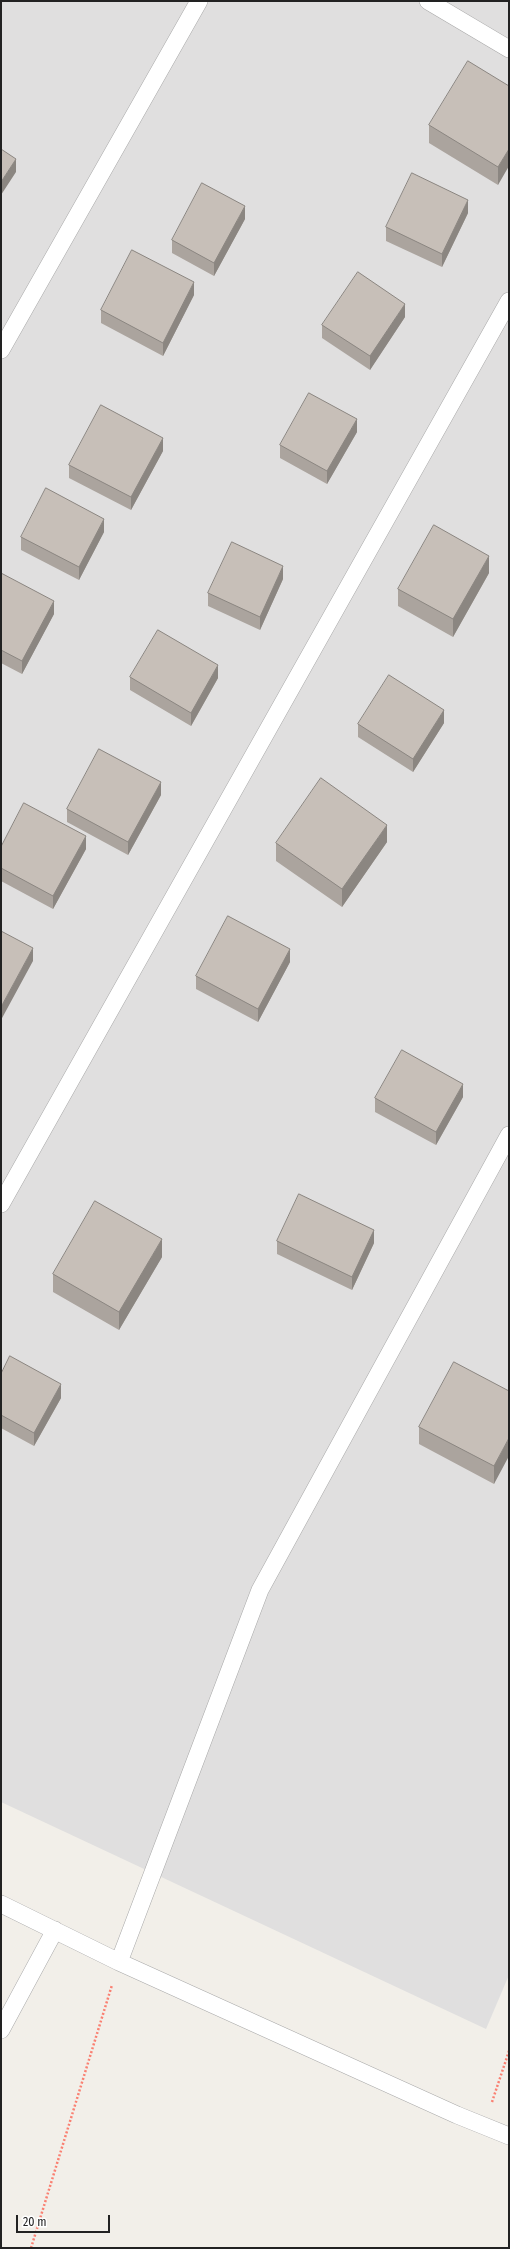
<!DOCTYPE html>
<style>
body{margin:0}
#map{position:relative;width:510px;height:2249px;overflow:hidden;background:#f2efe9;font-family:"Fira Sans Condensed",sans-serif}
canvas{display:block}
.frame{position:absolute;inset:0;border:2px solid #222;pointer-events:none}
.scale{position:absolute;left:16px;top:2215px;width:94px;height:18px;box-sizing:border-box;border:2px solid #222;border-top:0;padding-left:5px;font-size:12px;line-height:14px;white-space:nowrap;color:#222;-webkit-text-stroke:3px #fff;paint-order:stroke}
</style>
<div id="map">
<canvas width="510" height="2249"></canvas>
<div class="frame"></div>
<div class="scale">20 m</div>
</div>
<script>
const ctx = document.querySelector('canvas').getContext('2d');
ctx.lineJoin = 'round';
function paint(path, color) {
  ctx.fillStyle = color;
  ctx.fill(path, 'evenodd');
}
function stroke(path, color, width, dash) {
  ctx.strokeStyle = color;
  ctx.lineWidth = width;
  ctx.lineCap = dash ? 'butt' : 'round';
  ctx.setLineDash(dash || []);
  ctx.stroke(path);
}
paint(new Path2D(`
 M 1,1 L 509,1 L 509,1975 L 486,2029 L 1,1802 Z`), '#e0dfdf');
const lane = new Path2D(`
 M 428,1 L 509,49
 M 1,350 L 199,1
 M 1,1204 L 509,301
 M 1,1904 L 119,1962 L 457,2115 L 509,2136
 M 119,1962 L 260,1590 L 509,1135
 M 1,2030 L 55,1930`);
stroke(lane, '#a9a9a9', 18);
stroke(new Path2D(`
 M 492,2102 L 509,2051
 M 31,2248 L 112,1985`), '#fa8072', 2.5, [2, 2]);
stroke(lane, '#fff', 17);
paint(new Path2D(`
 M 509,86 L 498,185 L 429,143 L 429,125 Z
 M 468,213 L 442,267 L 386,241 L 386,227 Z
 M 245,219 L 214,276 L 172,253 L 172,240 Z
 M 194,295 L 163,356 L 101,323 L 101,310 Z
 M 405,317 L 370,370 L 322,338 L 322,325 Z
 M 357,432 L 327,484 L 280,458 L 280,445 Z
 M 163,451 L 131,510 L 69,478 L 69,465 Z
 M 104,532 L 79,580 L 21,550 L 21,537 Z
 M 1,573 L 54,614 L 22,674 L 1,663 Z
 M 489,573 L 453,637 L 398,606 L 398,589 Z
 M 283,579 L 260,630 L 208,606 L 208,593 Z
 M 130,677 L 218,678 L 191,726 L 130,690 Z
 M 444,723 L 413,772 L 358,737 L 358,724 Z
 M 161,795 L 128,855 L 67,822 L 67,809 Z
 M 387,842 L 342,907 L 276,861 L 276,843 Z
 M 1,847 L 86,849 L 53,909 L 1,881 Z
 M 290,962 L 258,1022 L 196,989 L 196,976 Z
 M 463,1097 L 436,1145 L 375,1112 L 375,1098 Z
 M 277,1241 L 374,1243 L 352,1290 L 277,1254 Z
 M 162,1257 L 119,1330 L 53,1292 L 53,1274 Z
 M 1,1374 L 61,1398 L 34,1446 L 1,1428 Z
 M 509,1391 L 494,1484 L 419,1444 L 419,1427 Z`), '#aba49e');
paint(new Path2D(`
 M 509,149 L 509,166 L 498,185 L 498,167 Z
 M 16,159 L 16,172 L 1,195 L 1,182 Z
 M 468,200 L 468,213 L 442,267 L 442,254 Z
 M 245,206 L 245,219 L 214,276 L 214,263 Z
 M 194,282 L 194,295 L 163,356 L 163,343 Z
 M 405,304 L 405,317 L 370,370 L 370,356 Z
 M 357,419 L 357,432 L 327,484 L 327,471 Z
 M 163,438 L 163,451 L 131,510 L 131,497 Z
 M 104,519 L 104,532 L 79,580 L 79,567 Z
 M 489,556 L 489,573 L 453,637 L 453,619 Z
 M 283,566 L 283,579 L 260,630 L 260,617 Z
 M 54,601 L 54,614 L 22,674 L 22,661 Z
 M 218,665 L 218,678 L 191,726 L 191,713 Z
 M 444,710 L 444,723 L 413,772 L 413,759 Z
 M 161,782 L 161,795 L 128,855 L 128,842 Z
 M 387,825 L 387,842 L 342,907 L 342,889 Z
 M 86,836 L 86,849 L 53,909 L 53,896 Z
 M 33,948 L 33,961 L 1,1020 L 1,1007 Z
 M 290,949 L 290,962 L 258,1022 L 258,1009 Z
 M 463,1084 L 463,1097 L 436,1145 L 436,1132 Z
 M 374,1230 L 374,1243 L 352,1290 L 352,1277 Z
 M 162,1239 L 162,1257 L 119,1330 L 119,1312 Z
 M 61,1384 L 61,1398 L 34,1446 L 34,1433 Z
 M 509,1438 L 509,1456 L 494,1484 L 494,1466 Z`), '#8b8681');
const building = new Path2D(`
 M 468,61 L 509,86 L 509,149 L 498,167 L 429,125 Z
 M 1,149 L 16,159 L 1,182 Z
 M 412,173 L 468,200 L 442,254 L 386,227 Z
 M 202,183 L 245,206 L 214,263 L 172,240 Z
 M 132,250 L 194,282 L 163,343 L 101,310 Z
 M 358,272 L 405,304 L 370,356 L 322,325 Z
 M 309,393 L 357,419 L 327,471 L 280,445 Z
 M 101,405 L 163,438 L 131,497 L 69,465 Z
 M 46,488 L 104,519 L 79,567 L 21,537 Z
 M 434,525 L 489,556 L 453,619 L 398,589 Z
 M 232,542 L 283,566 L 260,617 L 208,593 Z
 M 1,573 L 54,601 L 22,661 L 1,650 Z
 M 158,630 L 218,665 L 191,713 L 130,677 Z
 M 389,675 L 444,710 L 413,759 L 358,724 Z
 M 99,749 L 161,782 L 128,842 L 67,809 Z
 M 321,778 L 387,825 L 342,889 L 276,843 Z
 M 24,803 L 86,836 L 53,896 L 1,868 L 1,847 Z
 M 228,916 L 290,949 L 258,1009 L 196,976 Z
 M 1,931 L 33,948 L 1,1007 Z
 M 402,1050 L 463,1084 L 436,1132 L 375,1098 Z
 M 299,1194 L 374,1230 L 352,1277 L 277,1241 Z
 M 95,1201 L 162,1239 L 119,1312 L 53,1274 Z
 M 10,1356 L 61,1384 L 34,1433 L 1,1415 L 1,1374 Z
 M 454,1362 L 509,1391 L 509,1438 L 494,1466 L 419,1427 Z`);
paint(building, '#c7bfb8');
stroke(building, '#8b8681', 1);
</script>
